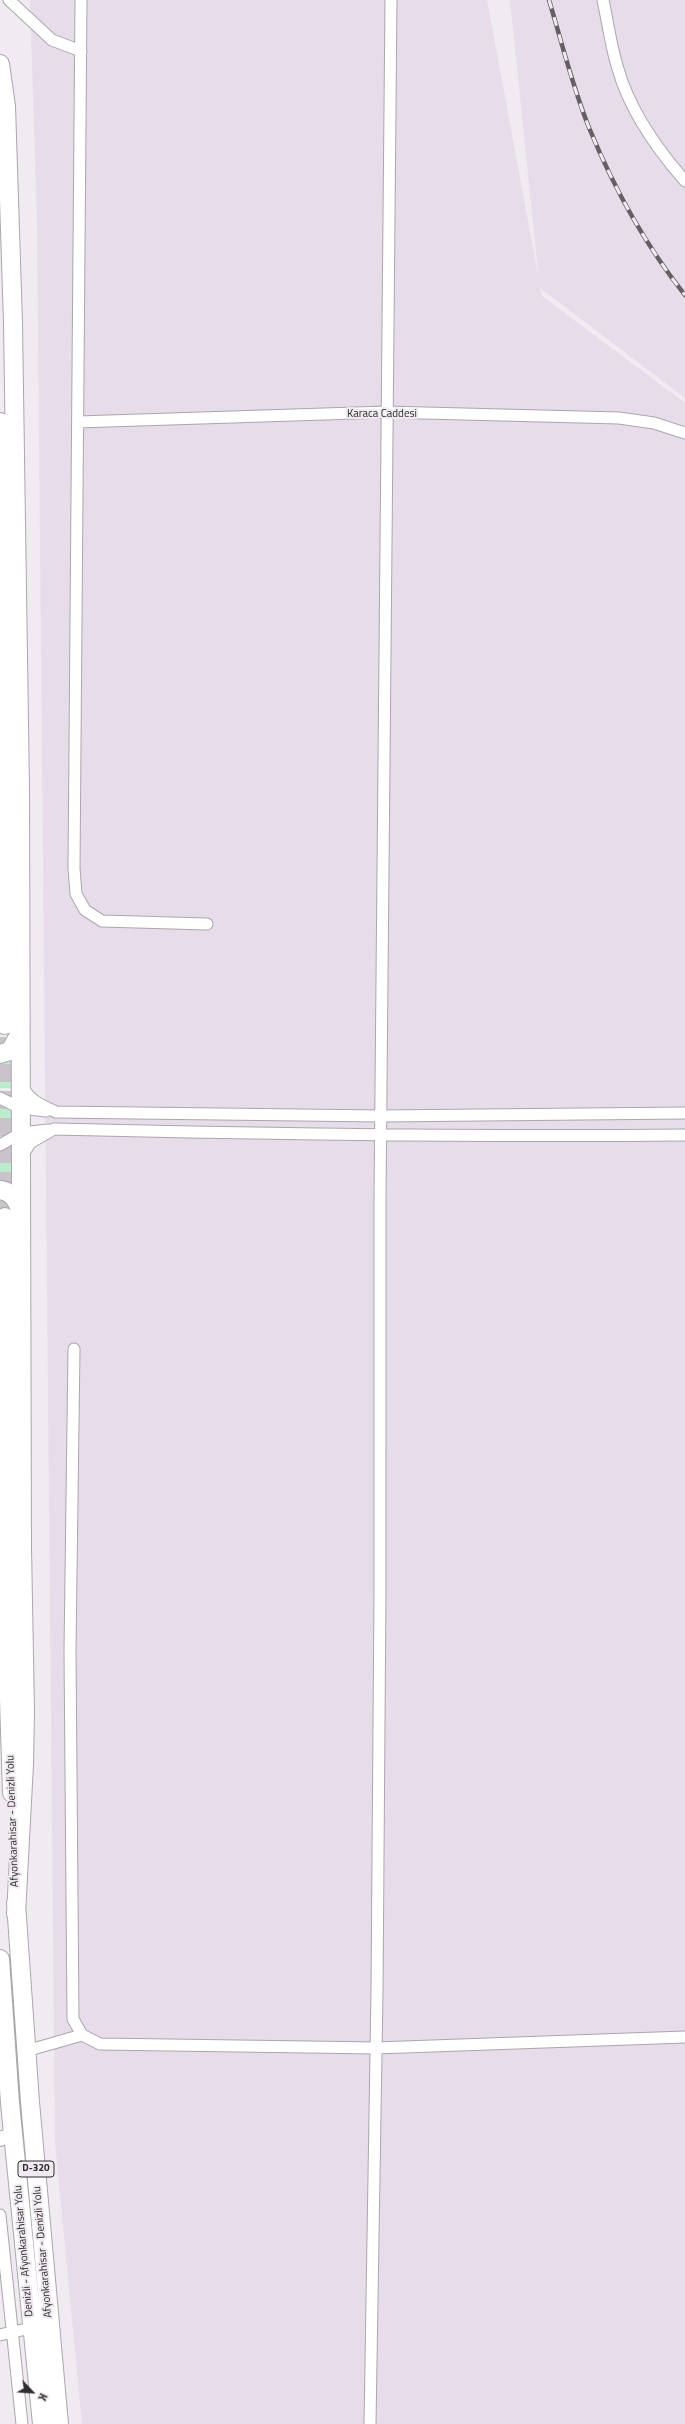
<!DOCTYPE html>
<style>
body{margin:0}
#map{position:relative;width:685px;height:2424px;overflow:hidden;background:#f0eaf1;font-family:"Titillium Web",sans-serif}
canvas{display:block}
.north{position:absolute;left:12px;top:2372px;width:40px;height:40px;-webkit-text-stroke:3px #f0eaf1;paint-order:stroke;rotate:115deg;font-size:11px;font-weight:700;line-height:16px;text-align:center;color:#2e2c2f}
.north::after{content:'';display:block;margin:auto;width:14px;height:18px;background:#2e2c2f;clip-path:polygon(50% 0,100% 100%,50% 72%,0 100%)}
</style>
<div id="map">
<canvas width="685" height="2424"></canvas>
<div class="north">K</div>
</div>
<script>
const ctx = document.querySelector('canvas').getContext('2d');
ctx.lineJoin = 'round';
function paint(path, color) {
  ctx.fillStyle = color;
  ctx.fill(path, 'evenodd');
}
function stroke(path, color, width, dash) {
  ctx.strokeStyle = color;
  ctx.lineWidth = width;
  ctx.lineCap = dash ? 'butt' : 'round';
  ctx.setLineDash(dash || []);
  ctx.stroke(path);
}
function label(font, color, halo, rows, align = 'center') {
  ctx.font = font + ' "Titillium Web",sans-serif';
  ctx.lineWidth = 4;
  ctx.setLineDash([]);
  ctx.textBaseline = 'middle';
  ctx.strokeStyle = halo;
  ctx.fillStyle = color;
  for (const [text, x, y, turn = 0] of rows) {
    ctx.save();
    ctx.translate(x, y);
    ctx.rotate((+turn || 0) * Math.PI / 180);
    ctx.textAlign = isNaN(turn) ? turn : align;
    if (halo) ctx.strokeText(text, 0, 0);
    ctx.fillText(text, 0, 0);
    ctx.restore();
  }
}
paint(new Path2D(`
 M 30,0 L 487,0 L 539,280 L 510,0 L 685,0 L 685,398 L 540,288 L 542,296 L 685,403 L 685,2424 L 82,2424 L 55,2142 L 37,222 Z`), '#e7dce9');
paint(new Path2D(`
 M 15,1054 L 15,1088 L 0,1088 L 0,1059 Z
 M 0,1103 C 18,1110 18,1132 0,1139 Z
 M 0,1155 L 15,1155 L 15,1191 L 0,1184 Z`), '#baedcb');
stroke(new Path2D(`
 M 5,1217 L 5,1025`), '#c9c4ca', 18, [18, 9]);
const minor = new Path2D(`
 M 9,0 L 52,40 L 81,51
 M 81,0 L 74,868 L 76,894 L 85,910 L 102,921 L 207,924
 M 603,0 C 608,23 611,47 618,69 C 630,111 657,149 685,181
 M 78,422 L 386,412 L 619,418 L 654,423 L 685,433
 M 22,1086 C 30,1101 41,1105 56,1112 L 381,1116 L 685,1113
 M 0,1098 L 20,1108 L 46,1111
 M 0,1145 L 21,1133 L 48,1130
 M 22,1156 L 30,1143 L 54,1129 C 265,1134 475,1137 685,1135
 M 74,1349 L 70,1650 L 73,2019 L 82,2035 L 100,2044 L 376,2048 L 685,2037
 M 26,2051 L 82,2035
 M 0,2215 L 22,2424
 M 0,2335 L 31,2328
 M 370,2424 L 377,1991 L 380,1590 L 380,1197 L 391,0`);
const tertiary = new Path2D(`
 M 0,2139 L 14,2134`);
const trunk = new Path2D(`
 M 0,64 L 6,106 L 13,323 L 20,789 L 22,1547 L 25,1711 L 24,1764 L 16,1914
 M 0,422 L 5,1025
 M 0,1054 L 10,1051 L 20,1033
 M 0,1190 C 13,1192 16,1200 21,1211
 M 5,1217 L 6,1606 L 12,1793
 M 16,1903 L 30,2102 L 59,2424
 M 0,1959 L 10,2103 L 42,2424`);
stroke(minor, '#aba6ac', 13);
stroke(tertiary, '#aba6ac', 16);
stroke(trunk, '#aba6ac', 20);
stroke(minor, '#fff', 11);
stroke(tertiary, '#fff', 14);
stroke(trunk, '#fff', 18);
const rail = new Path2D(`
 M 549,0 C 562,43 573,89 590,130 C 614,188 646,246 685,295`);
stroke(rail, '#636064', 4.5);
stroke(rail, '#f0eaf1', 3, [9]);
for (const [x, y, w] of [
 [36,2169,36]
]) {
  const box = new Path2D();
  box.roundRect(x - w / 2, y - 8, w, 16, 3);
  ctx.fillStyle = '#f0eaf1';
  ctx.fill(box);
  stroke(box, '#2e2c2f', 1);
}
label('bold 10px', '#2e2c2f', null, [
 ["D-320",36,2169]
]);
label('11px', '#2e2c2f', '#f0eaf1', [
 ["Karaca Caddesi",382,414],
 ["Afyonkarahisar - Denizli Yolu",13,1821,-92],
 ["Denizli - Afyonkarahisar Yolu",24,2251,-95],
 ["Afyonkarahisar - Denizli Yolu",43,2252,-95]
]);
</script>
